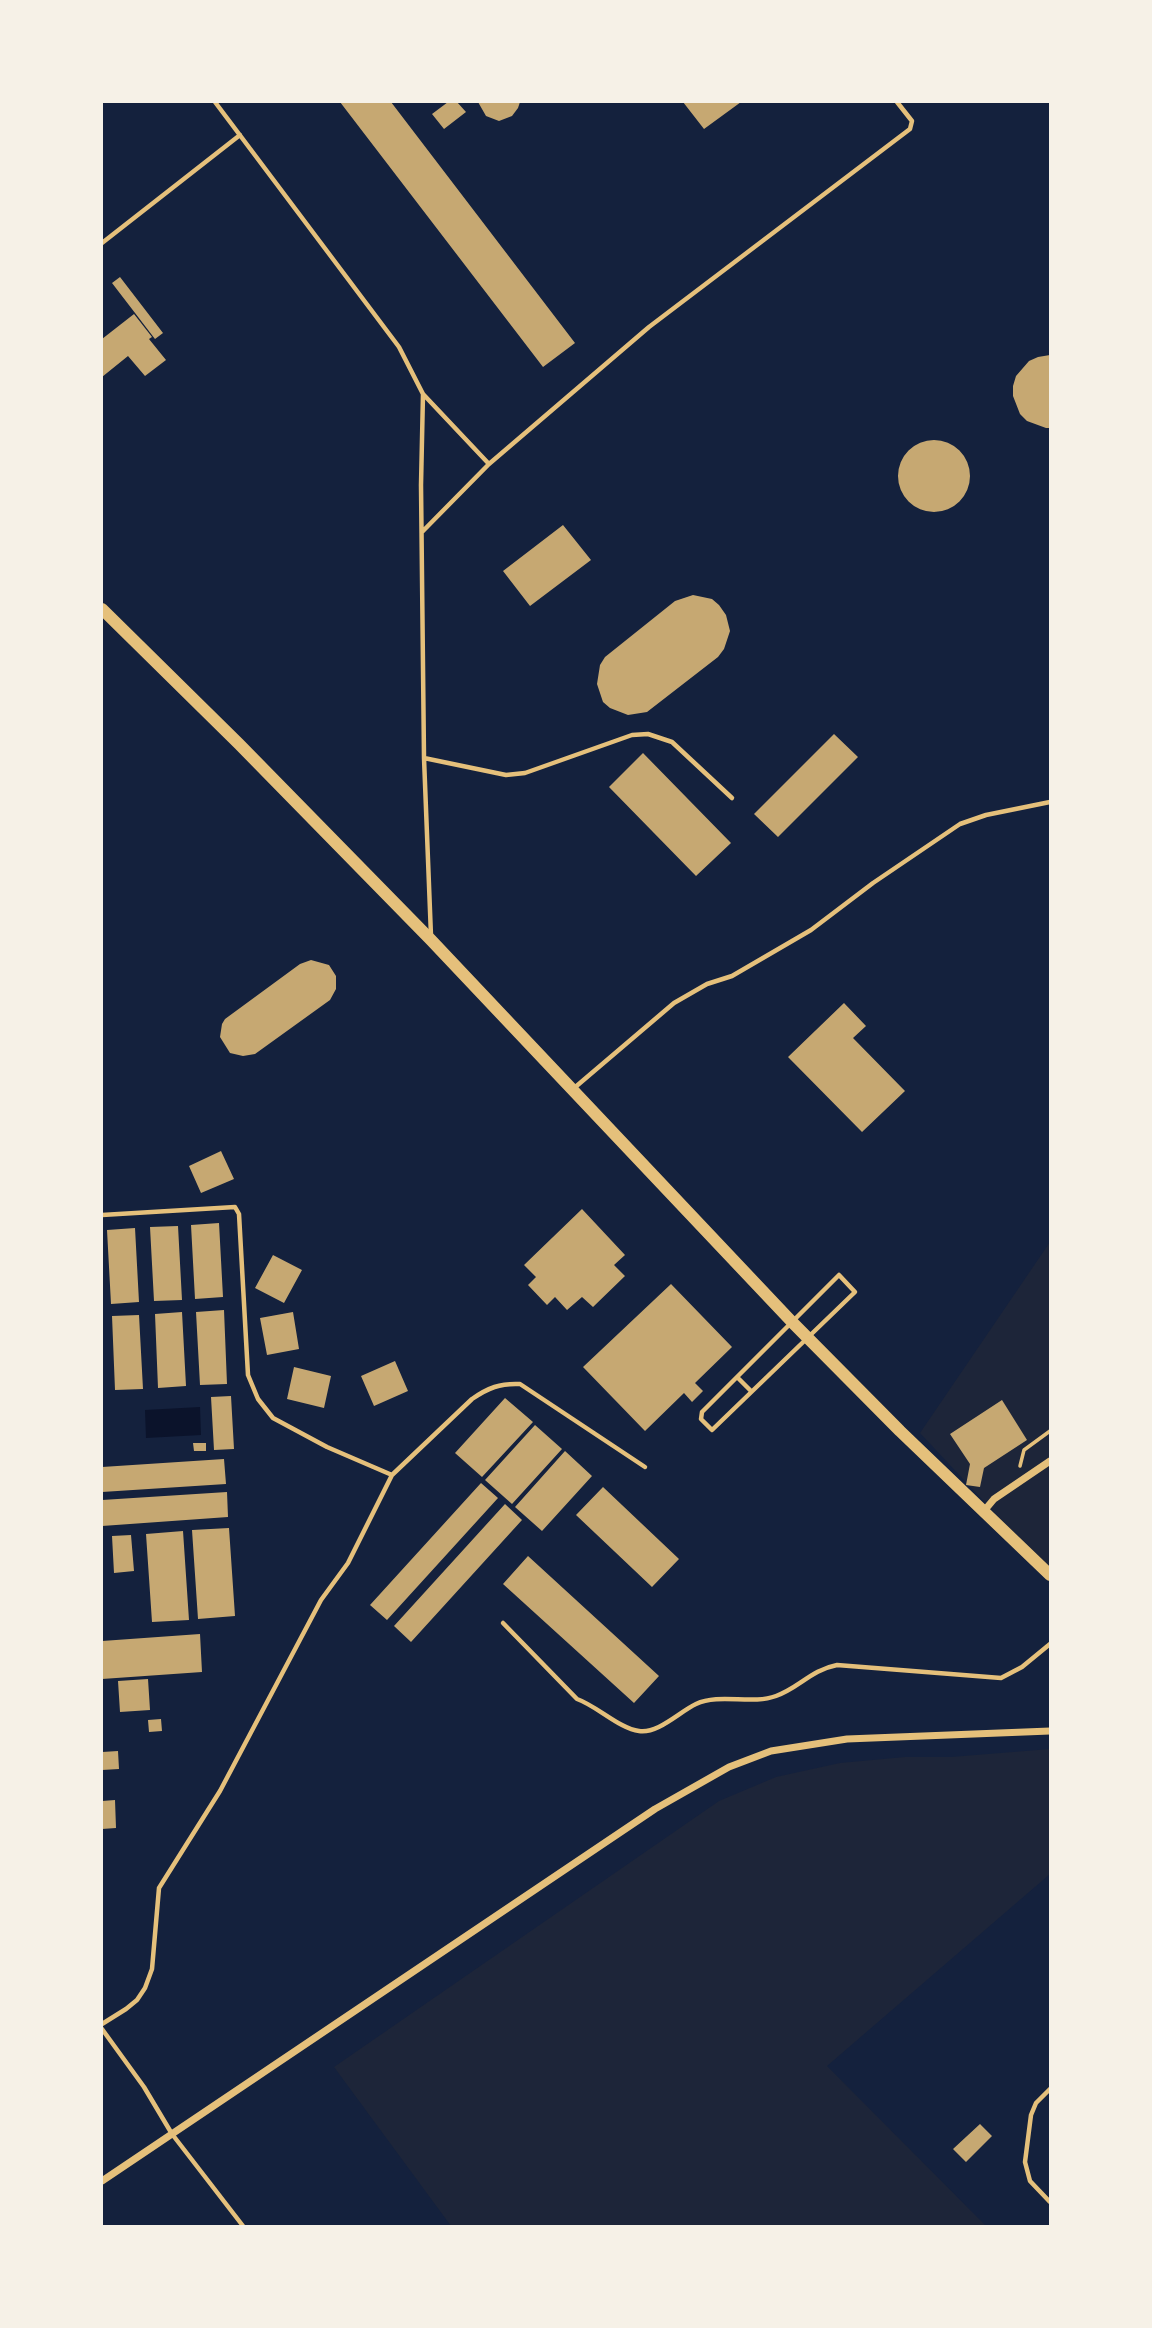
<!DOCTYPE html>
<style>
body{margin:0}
#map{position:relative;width:1152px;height:2328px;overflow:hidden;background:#14213d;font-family:"Sofia Sans Condensed",sans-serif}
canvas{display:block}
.frame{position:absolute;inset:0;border:103px solid #f6f1e7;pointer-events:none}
</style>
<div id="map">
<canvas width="1152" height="2328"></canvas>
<div class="frame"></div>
</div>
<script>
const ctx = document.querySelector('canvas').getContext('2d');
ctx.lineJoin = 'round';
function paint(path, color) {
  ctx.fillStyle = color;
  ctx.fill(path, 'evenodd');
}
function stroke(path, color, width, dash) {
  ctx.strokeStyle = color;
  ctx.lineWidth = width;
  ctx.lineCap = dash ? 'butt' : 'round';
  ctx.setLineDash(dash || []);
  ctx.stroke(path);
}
paint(new Path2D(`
 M 1050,1242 L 1050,1572 L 920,1433 Z
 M 1050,1749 L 1050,1874 L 827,2066 L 986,2226 L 451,2226 L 334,2067 L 719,1801 L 776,1777 L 840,1763 L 905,1757 L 951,1757 Z`), '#1d2539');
paint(new Path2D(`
 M 200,1407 L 201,1435 L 146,1438 L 145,1410 Z`), '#0b132b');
paint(new Path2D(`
 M 340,102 L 391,102 L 575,343 L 543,367 Z
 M 448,102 L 457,102 L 466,112 L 444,129 L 432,114 Z
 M 478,102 L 520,102 L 518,108 L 512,116 L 499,121 L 486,116 Z
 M 683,102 L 741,102 L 704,129 Z
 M 120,277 L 163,333 L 155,339 L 112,283 Z
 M 134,314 L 152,337 L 149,339 L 166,360 L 145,376 L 128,356 L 102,377 L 102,339 Z
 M 1050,355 L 1050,428 L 1046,428 L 1027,421 L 1020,414 L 1013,396 L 1013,386 L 1016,376 L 1029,361 L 1038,357 Z
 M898 476a36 36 0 1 1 72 0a36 36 0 1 1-72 0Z
 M 563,525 L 591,560 L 530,606 L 503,571 Z
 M 693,595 L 712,599 L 719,605 L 726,615 L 730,631 L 724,649 L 718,657 L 647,712 L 628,715 L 610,708 L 603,702 L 597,684 L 600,665 L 605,657 L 675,601 Z
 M 834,734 L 858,757 L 778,837 L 754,814 Z
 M 643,753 L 731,843 L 696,876 L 609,787 Z
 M 311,960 L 329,965 L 336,976 L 336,989 L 330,1000 L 255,1054 L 243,1056 L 230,1053 L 220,1037 L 222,1024 L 225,1019 L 300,964 Z
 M 844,1003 L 866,1026 L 853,1038 L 905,1091 L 862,1132 L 788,1057 Z
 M 221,1151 L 234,1179 L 201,1193 L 189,1166 Z
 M 582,1209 L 625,1255 L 614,1265 L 625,1276 L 593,1307 L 582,1297 L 567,1310 L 555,1297 L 547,1305 L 528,1285 L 536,1277 L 524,1265 Z
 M 219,1223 L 223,1297 L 195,1299 L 191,1225 Z
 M 178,1226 L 182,1300 L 154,1301 L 150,1227 Z
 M 135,1228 L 139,1302 L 111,1304 L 107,1230 Z
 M 273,1255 L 302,1270 L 284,1303 L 255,1288 Z
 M 671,1284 L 732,1347 L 695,1383 L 703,1391 L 692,1402 L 684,1393 L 645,1431 L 583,1367 Z
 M 224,1310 L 227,1384 L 200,1385 L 196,1312 Z
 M 182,1312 L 186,1386 L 158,1388 L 155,1314 Z
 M 293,1312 L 299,1349 L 267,1355 L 260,1318 Z
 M 139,1315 L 143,1389 L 115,1390 L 112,1316 Z
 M 395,1361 L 408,1391 L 374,1406 L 361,1376 Z
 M 294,1367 L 331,1376 L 324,1408 L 287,1399 Z
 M 231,1396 L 234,1449 L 214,1450 L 211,1397 Z
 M 505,1398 L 533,1422 L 482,1477 L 455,1453 Z
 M 1002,1400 L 1027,1440 L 984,1468 L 980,1487 L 966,1485 L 970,1464 L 950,1434 Z
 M 535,1425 L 562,1449 L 512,1504 L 485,1480 Z
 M 193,1443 L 206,1443 L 206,1451 L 194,1451 Z
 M 565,1451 L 592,1476 L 542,1531 L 515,1507 Z
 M 224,1459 L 226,1484 L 102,1492 L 102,1467 Z
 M 481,1483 L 498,1498 L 387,1620 L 370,1605 Z
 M 603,1487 L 679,1559 L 652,1587 L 576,1515 Z
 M 227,1492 L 228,1517 L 102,1526 L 102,1500 Z
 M 505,1504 L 522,1520 L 411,1642 L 394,1626 Z
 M 229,1528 L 235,1616 L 198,1619 L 192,1530 Z
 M 183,1531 L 189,1620 L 152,1622 L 146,1534 Z
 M 131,1535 L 134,1571 L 114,1573 L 112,1536 Z
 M 528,1556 L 659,1676 L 634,1703 L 503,1584 Z
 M 200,1634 L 202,1672 L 102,1679 L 102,1641 Z
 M 148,1679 L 150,1710 L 120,1712 L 118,1681 Z
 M 161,1719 L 162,1731 L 149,1732 L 148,1720 Z
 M 118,1751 L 119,1769 L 102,1770 L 102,1752 Z
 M 115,1800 L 116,1828 L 102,1829 L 102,1801 Z
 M 980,2124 L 992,2136 L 966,2162 L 953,2149 Z`), '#c6a872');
stroke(new Path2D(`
 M 1020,1466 L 1024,1450 L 1050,1431`), '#e5c07b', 3.5);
stroke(new Path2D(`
 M 215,102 L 399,347 L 423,394 L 489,464
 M 102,243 L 240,135
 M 423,394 L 421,485 L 424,758 L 431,936
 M 422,532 L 489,464 L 649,327 L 910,129 L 912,121 L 897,102
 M 424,758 L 506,775 L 525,773 L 632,735 L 648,734 L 672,742 L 732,798
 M 573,1089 L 674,1003 L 707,984 L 732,976 L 811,930 L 873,883 L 960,824 L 986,815 L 1050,802
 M 102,1215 L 235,1207 L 239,1214 L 248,1375 L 258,1399 L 273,1418 L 327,1447 L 392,1475
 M 839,1275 L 855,1292 L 712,1430 L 701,1419 L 702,1412 Z
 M 737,1377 L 751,1391
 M 503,1623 L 577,1699 C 597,1706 620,1729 639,1731 C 658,1734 679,1712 696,1704 C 720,1693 751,1705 776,1696 C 799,1688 811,1670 837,1665 L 1001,1678 L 1022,1667 L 1050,1644
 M 102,2024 L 126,2009 L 137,2000 L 145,1988 L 152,1969 L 159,1888 L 220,1791 L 321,1600 L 348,1563 L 392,1475 L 472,1399 C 488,1388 500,1383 520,1384 L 645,1467
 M 102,2029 L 144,2087 L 172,2134 L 243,2226
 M 1050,2089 L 1036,2103 L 1031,2115 L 1025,2162 L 1030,2181 L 1050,2202`), '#e5c07b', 4.5);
stroke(new Path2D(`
 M 984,1511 L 994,1499 L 1050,1461
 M 102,2181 L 655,1809 L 729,1767 L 771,1751 L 847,1739 L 1050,1731`), '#e5c07b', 7);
stroke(new Path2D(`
 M 102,609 L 239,744 L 431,940 L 792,1322 L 900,1431 L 1050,1575`), '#e5c07b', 12);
</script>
